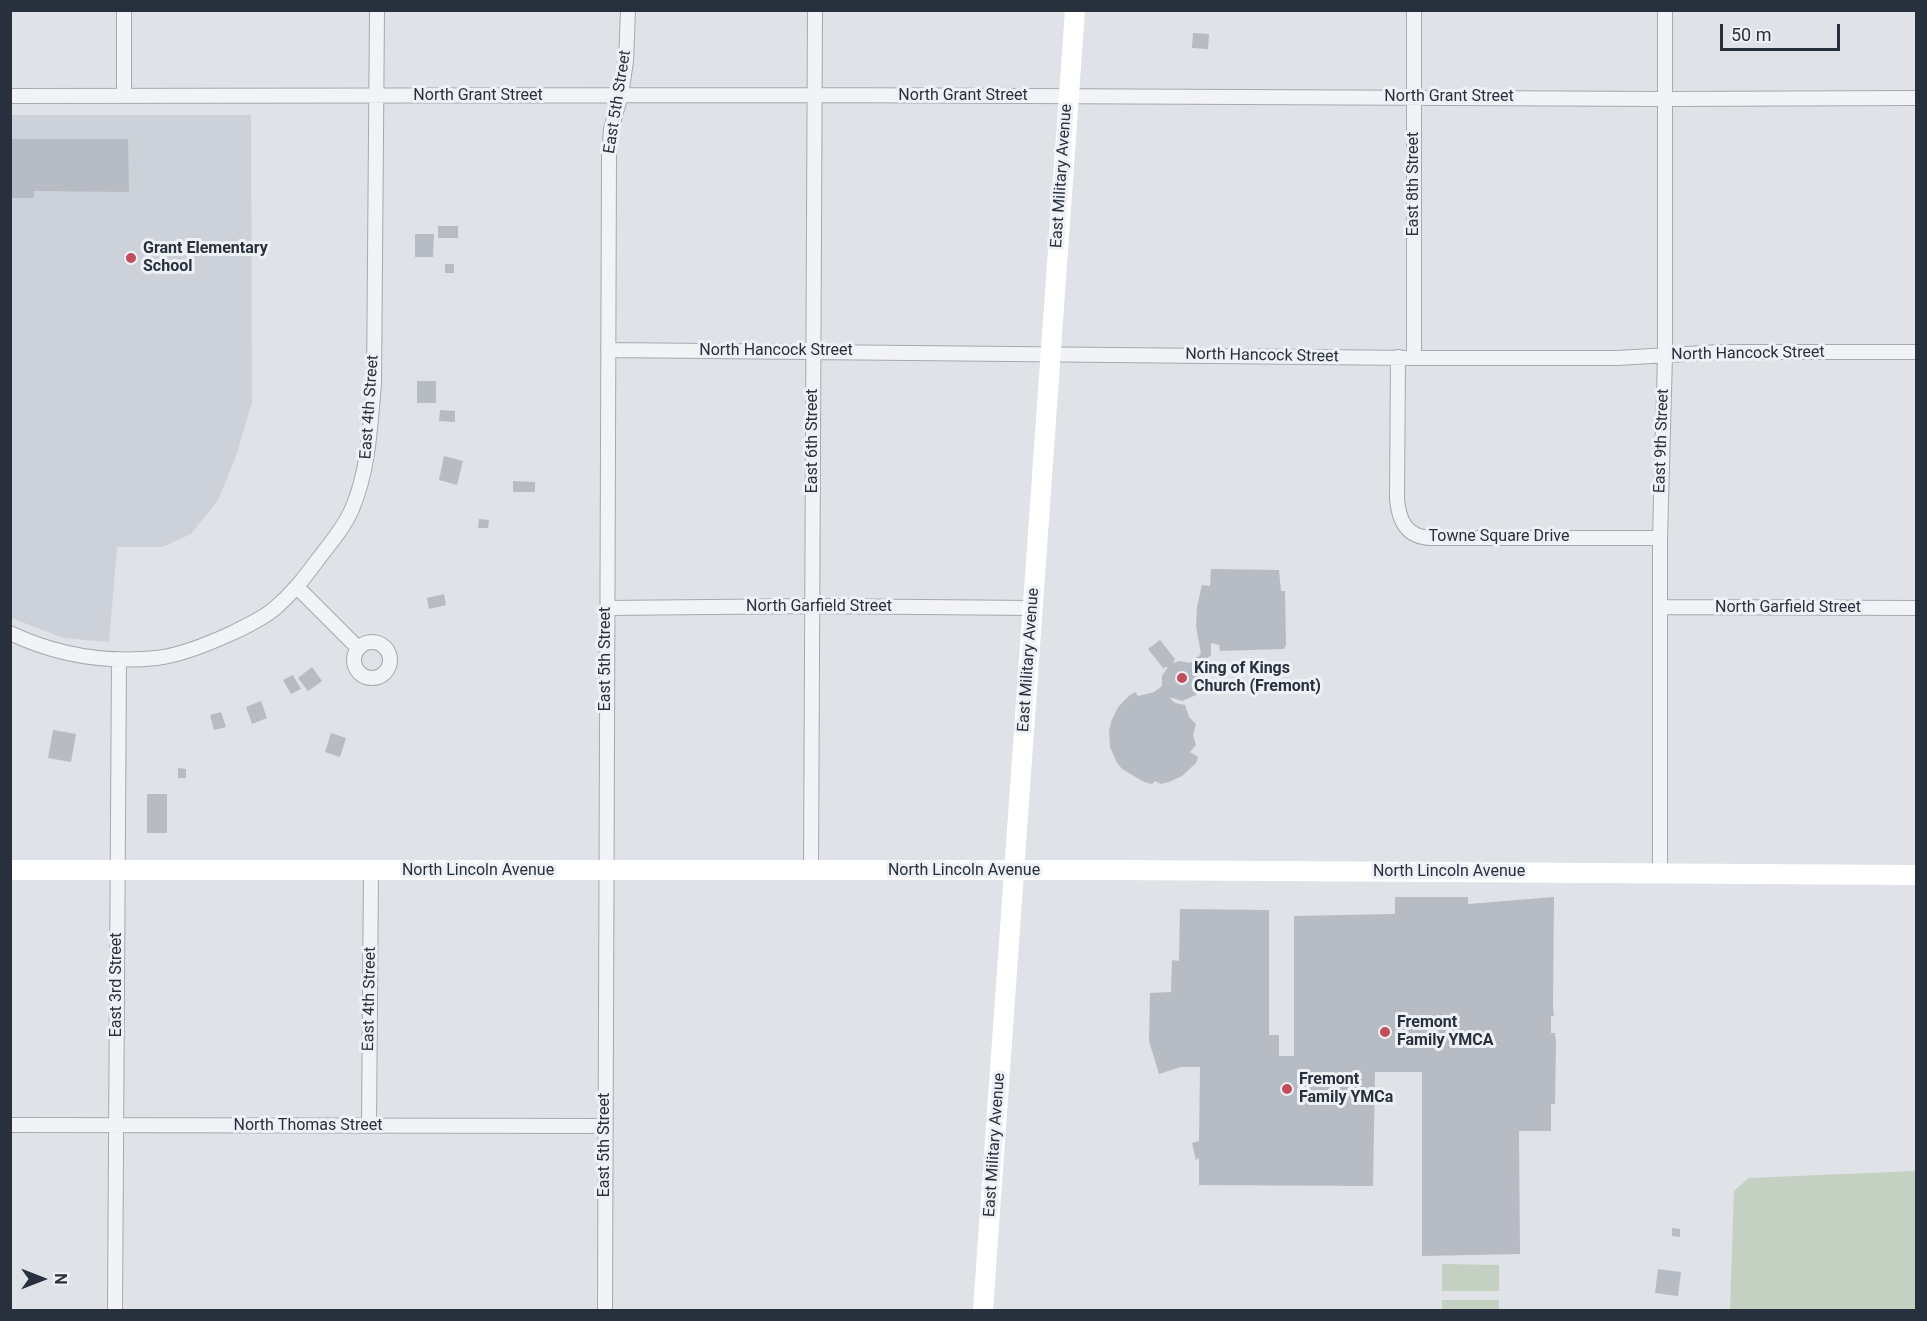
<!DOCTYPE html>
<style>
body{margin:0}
#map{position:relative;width:1927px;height:1321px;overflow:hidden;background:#dfe2e7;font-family:Roboto,sans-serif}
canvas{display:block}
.frame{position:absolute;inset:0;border:12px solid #29303d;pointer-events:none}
.north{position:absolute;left:12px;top:1249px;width:60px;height:60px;-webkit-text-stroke:4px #eef1f5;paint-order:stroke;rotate:90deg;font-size:16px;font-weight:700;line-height:24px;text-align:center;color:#29303d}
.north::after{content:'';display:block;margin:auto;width:21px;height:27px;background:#29303d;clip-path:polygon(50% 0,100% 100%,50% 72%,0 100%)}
.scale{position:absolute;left:1720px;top:24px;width:120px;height:27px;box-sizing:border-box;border:3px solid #29303d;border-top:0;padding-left:8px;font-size:18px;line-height:21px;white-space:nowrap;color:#29303d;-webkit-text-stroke:4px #eef1f5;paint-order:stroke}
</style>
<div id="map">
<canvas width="1927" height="1321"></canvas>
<div class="frame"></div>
<div class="north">N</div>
<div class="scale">50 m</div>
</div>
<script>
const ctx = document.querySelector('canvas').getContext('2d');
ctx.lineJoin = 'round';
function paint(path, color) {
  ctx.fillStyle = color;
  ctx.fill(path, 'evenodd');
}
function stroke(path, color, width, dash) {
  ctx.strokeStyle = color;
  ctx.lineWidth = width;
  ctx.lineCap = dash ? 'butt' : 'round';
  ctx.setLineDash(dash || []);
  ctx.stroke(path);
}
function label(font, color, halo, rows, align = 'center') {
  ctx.font = font + ' Roboto,sans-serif';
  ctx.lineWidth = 6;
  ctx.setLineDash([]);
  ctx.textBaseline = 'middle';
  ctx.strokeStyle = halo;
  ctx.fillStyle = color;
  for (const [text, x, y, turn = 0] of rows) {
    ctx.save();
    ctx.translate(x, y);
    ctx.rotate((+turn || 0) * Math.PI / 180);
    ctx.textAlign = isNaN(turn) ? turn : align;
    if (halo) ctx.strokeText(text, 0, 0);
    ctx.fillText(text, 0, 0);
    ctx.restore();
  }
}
paint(new Path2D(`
 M 11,115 L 251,115 L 252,402 L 236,456 L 218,500 L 191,534 L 162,547 L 117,547 L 109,642 L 64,638 L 11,618 Z`), '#cdd1d9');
paint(new Path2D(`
 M 1916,1171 L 1916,1310 L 1730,1310 L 1734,1191 L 1749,1178 Z
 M 1442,1264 L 1499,1265 L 1499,1291 L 1442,1291 Z
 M 1442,1300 L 1499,1300 L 1499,1310 L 1442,1310 Z`), '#c4d0c1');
paint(new Path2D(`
 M 1193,33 L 1209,34 L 1208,49 L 1192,48 Z
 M 10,139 L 128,139 L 129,192 L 34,191 L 34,198 L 10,198 Z
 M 438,226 L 458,226 L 458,238 L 438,238 Z
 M 415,234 L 434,234 L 433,257 L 415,257 Z
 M 445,264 L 454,264 L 454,273 L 445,273 Z
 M 417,381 L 436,381 L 436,403 L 417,403 Z
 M 440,410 L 455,411 L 455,422 L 439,421 Z
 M 444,456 L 463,461 L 457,485 L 439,480 Z
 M 513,481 L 535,482 L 535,492 L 513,492 Z
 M 479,519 L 489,520 L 488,528 L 478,528 Z
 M 1211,569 L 1279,570 L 1281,591 L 1285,591 L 1286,645 L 1284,649 L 1220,651 L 1219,645 L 1211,643 L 1211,655 L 1196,668 L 1200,673 L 1201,679 L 1200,690 L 1196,695 L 1182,701 L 1169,697 L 1175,703 L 1185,705 L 1189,717 L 1196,724 L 1193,735 L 1196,745 L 1190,752 L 1198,757 L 1196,763 L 1182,776 L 1169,782 L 1161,784 L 1155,781 L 1152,784 L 1144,782 L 1122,769 L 1117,763 L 1110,747 L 1109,731 L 1111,722 L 1118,707 L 1129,696 L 1135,692 L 1138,696 L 1154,692 L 1162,686 L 1162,676 L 1168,667 L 1163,668 L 1148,649 L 1160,640 L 1175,659 L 1173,663 L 1180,661 L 1190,663 L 1201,654 L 1196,626 L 1197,607 L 1202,585 L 1210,586 Z
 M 444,594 L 446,605 L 429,609 L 427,598 Z
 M 312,667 L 322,681 L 308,691 L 298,678 Z
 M 293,675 L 301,689 L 291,694 L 283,680 Z
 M 261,701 L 267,718 L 252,724 L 246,707 Z
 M 221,712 L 226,727 L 214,730 L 210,715 Z
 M 53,730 L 76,734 L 71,762 L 48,758 Z
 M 331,733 L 346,738 L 340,757 L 325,752 Z
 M 178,768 L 186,769 L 186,778 L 178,778 Z
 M 147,794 L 167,794 L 167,833 L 147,833 Z
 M 1395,897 L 1468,897 L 1468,904 L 1554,897 L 1553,1006 L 1554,1016 L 1551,1016 L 1551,1033 L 1555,1033 L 1556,1043 L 1555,1104 L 1551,1104 L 1551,1131 L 1519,1131 L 1520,1254 L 1422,1256 L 1422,1072 L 1375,1072 L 1373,1186 L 1199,1185 L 1199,1158 L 1196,1160 L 1192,1143 L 1199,1141 L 1200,1067 L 1181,1067 L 1159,1074 L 1149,1041 L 1150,993 L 1171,992 L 1172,960 L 1179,961 L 1180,909 L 1269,910 L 1269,1035 L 1279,1035 L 1279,1056 L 1294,1056 L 1294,916 L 1395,914 Z
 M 1672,1228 L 1680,1229 L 1680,1237 L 1672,1236 Z
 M 1658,1269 L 1681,1272 L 1678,1296 L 1655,1293 Z`), '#b7bbc3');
const street = new Path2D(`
 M 124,10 L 124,96
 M 1414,10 L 1414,358
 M 10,96 L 814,95 L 1665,99 L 1916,98
 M 608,350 L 1414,358 L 1617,358 L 1722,352 L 1916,352
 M 1398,357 L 1397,499 C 1399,522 1407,537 1431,538 L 1660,538
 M 297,587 L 358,648
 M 1660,607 L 1916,608
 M 607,608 L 813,606 L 1032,608
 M 10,633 C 56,655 107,663 157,658 C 182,655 208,644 230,634 C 245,627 262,619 274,609 C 292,594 305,577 319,558 C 330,544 345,526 352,509 C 369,469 370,426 374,384 L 377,10
 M354 660a18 18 0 1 1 36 0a18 18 0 1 1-36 0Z
 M 811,871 L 815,10
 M 1660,872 L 1660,538 L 1665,356 L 1665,10
 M 10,1125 L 605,1126
 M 369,1126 L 371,871
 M 115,1310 L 119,659
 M 605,1310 L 609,156 L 611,129 L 621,95 L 626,61 L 628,10`);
stroke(street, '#a5a9b1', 16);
stroke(street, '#f2f3f6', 14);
stroke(new Path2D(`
 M 10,870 L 1114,870 L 1916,875
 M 983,1310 L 1075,10`), '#fff', 20);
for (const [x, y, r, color] of [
 [131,258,6,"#c34e5b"],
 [1182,678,6,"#c34e5b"],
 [1385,1032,6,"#c34e5b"],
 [1287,1089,6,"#c34e5b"]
]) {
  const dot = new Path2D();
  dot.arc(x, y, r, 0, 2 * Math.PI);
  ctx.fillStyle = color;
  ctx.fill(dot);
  stroke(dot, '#eef1f5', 2);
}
label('16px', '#29303d', '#eef1f5', [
 ["North Grant Street",478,96],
 ["North Grant Street",963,96],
 ["North Grant Street",1449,97],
 ["East 5th Street",618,102,-81],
 ["East Military Avenue",1062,176,-86],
 ["East 8th Street",1414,184,-90],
 ["North Hancock Street",776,351],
 ["North Hancock Street",1748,354,-1],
 ["North Hancock Street",1262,356,1],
 ["East 4th Street",370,407,-86],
 ["East 6th Street",813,441,-90],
 ["East 9th Street",1662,441,-88],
 ["Towne Square Drive",1499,537],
 ["North Garfield Street",819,607],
 ["North Garfield Street",1788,608],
 ["East 5th Street",606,659,-90],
 ["East Military Avenue",1029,660,-86],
 ["North Lincoln Avenue",478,871],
 ["North Lincoln Avenue",964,871],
 ["North Lincoln Avenue",1449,872],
 ["East 3rd Street",117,985,-90],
 ["East 4th Street",370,999,-89],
 ["North Thomas Street",308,1126],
 ["East 5th Street",605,1145,-90],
 ["East Military Avenue",995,1145,-86]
]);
label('bold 16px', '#29303d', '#eef1f5', [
 ["Grant Elementary",143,249],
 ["School",143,267],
 ["King of Kings",1194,669],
 ["Church (Fremont)",1194,687],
 ["Fremont",1397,1023],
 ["Family YMCA",1397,1041],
 ["Fremont",1299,1080],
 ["Family YMCa",1299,1098]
], 'left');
</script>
